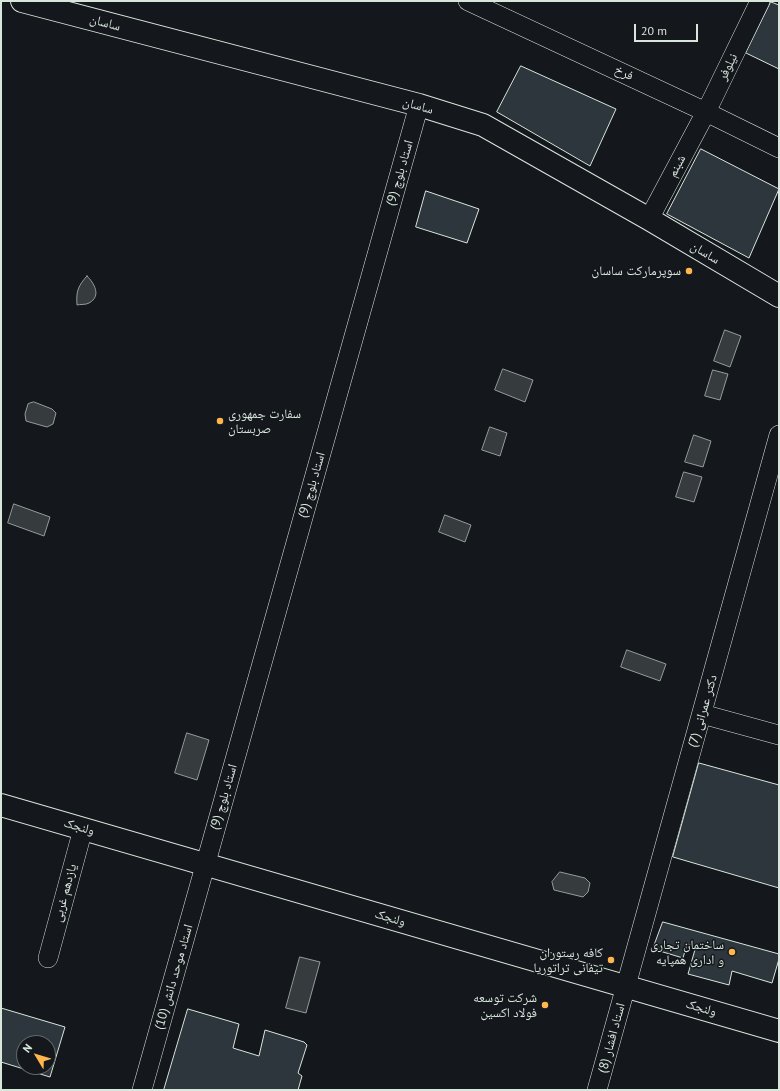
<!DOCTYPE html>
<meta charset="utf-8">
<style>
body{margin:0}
#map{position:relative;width:780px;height:1091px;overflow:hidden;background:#14181c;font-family:"PT Sans",sans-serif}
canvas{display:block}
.frame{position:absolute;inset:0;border:2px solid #d8e6dc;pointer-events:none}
.north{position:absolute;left:16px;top:1035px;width:40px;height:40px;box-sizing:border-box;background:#14181c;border:1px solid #626a69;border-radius:50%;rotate:308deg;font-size:11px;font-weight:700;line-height:16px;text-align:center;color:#d8e6dc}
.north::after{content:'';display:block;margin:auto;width:14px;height:18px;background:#ffb74d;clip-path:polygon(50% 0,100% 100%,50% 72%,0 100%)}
.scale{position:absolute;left:634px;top:24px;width:64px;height:18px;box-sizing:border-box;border:2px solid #d8e6dc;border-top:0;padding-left:5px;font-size:12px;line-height:14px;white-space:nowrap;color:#d8e6dc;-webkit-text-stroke:3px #14181c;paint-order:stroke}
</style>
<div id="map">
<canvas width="780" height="1091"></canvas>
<div class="frame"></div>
<div class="north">N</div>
<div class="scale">20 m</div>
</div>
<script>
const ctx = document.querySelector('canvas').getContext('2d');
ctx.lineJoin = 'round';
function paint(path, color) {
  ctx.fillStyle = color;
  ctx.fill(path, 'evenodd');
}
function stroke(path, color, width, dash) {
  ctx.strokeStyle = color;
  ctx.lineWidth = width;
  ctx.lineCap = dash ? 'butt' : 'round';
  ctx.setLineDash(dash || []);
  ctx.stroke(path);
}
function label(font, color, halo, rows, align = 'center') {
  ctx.font = font + ' "PT Sans","Noto Naskh Arabic",sans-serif';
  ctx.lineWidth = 3;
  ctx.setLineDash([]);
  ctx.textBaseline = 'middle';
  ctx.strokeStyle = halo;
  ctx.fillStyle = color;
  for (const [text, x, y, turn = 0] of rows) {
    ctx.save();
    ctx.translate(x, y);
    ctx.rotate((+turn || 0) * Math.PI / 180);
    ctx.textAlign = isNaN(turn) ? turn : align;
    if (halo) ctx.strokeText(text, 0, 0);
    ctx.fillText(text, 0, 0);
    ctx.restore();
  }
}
const water = new Path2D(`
 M 87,276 C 94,283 102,296 89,303 C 86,305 80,304 77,305 C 76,291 78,286 87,276 Z
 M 725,330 L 741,336 L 730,367 L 714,361 Z
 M 503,369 L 533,380 L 525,402 L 495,390 Z
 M 713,370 L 728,374 L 720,400 L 705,396 Z
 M 34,402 L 52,409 L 56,413 L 53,424 L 47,427 L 26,421 L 25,414 L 28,404 Z
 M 490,427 L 507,433 L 500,456 L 482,450 Z
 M 694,435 L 711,441 L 703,467 L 685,462 Z
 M 684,472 L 702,477 L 694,502 L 676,497 Z
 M 14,504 L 50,517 L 44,536 L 8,523 Z
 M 445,515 L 471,525 L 465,542 L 439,532 Z
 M 627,650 L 666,664 L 660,681 L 621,667 Z
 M 187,733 L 209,740 L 197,780 L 175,773 Z
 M 560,872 L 585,878 L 590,883 L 588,892 L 583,897 L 554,890 L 552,882 Z
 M 300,957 L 320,962 L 306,1013 L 286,1008 Z`);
paint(water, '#363b3e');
stroke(water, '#939e99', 1);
const building = new Path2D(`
 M 771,2 L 779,5 L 779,69 L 746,53 Z
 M 521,66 L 616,109 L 590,166 L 497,112 Z
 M 701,149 L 779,189 L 749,258 L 667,214 Z
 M 426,191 L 479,209 L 467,243 L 416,227 Z
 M 699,763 L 779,785 L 779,888 L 673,857 Z
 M 663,922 L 779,954 L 779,959 L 772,983 L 732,971 L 729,985 L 688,974 L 696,946 L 687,944 L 683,958 L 653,949 Z
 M 1,1008 L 65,1027 L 50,1077 L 1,1062 ZM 24,1043 L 48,1043 L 48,1067 L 24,1067 Z
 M 188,1009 L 239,1024 L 233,1048 L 259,1056 L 265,1030 L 304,1042 L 307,1045 L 298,1073 L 302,1076 L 298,1090 L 164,1090 Z`);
paint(building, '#2c363c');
stroke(building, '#d8e6dc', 1);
const street = new Path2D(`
 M 468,1 L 706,112 L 779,148
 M 649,219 L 706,112 L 760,1
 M 702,714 L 779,735
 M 48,958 L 83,829
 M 142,1090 L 419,105
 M 597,1090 L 779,435`);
const secondary = new Path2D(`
 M 22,1 L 419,105 L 483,125 L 649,219 L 779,296
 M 1,805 L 779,1031`);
stroke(street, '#d8e6dc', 20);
stroke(secondary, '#d8e6dc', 24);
stroke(street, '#14181c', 19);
stroke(secondary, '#14181c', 22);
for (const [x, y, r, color] of [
 [689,271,4,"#ffb74d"],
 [220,421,4,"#ffb74d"],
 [732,952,4,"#ffb74d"],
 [611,960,4,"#ffb74d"],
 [545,1005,4,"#ffb74d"]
]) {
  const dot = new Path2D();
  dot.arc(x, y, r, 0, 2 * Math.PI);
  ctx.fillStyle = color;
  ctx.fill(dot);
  stroke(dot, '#14181c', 1.5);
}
label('13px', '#d8e6dc', '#14181c', [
 ["ساسان",105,23,15],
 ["نیلوفر",728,67,-64],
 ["فرخ",624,73,25],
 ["ساسان",418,106,16],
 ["شبنم",677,166,-62],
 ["استاد بلوچ (9)",400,173,-74],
 ["ساسان",705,253,31],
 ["استاد بلوچ (9)",312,485,-74],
 ["دکتر عمرانی (7)",703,711,-74],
 ["استاد بلوچ (9)",224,797,-74],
 ["ولنجک",79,827,16],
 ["یازدهم غربی",65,893,-75],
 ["ولنجک",390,918,16],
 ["استاد موحد دانش (10)",174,977,-74],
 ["ولنجک",701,1008,16],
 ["استاد افشار (8)",612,1038,-75]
]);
label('13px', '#d8e6dc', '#14181c', [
 ["سوپرمارکت ساسان",681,271],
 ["سفارت جمهوری",228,414,"left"],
 ["صربستان",228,429,"left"],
 ["ساختمان تجاری",724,945],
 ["و اداری همپایه",724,960],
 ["کافه رستوران",603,953],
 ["تیفانی تراتوریا",603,968],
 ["شرکت توسعه",537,998],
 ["فولاد اکسین",537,1013]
], 'right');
</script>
